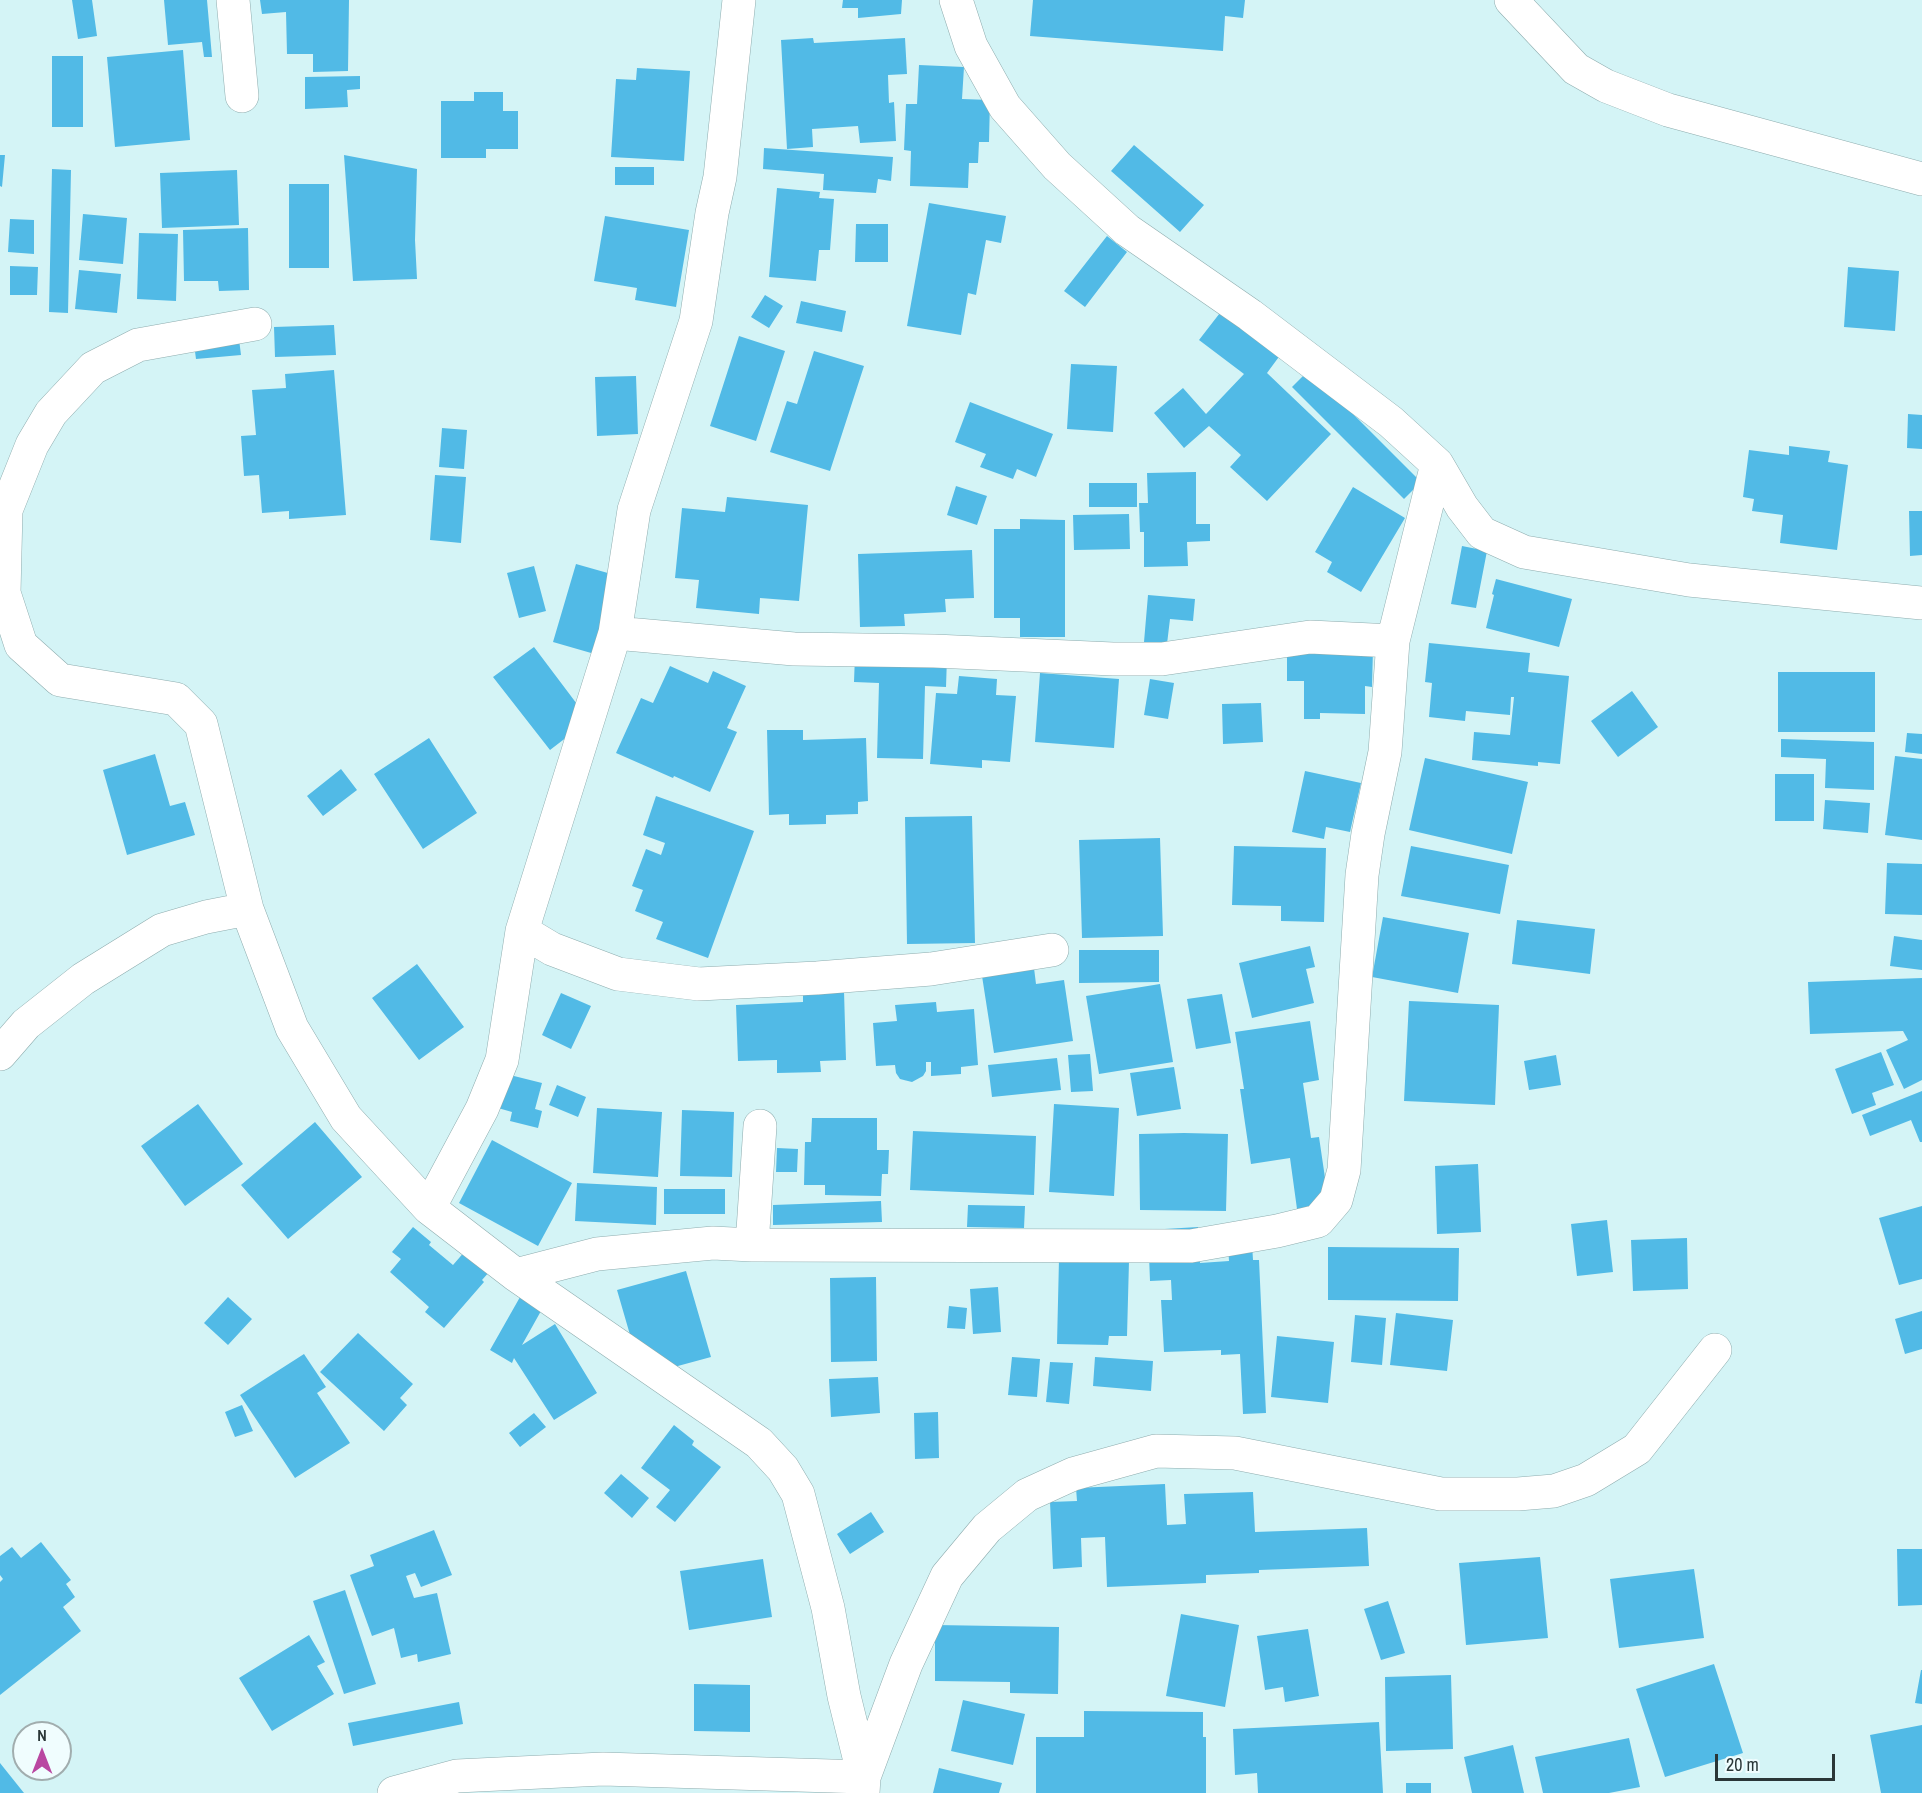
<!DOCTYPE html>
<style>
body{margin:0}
#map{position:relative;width:1922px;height:1793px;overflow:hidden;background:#d4f4f6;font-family:"Archivo Narrow",sans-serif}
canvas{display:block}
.north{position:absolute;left:12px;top:1721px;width:60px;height:60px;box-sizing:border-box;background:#f0fdfe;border:2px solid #a1adae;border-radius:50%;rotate:0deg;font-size:16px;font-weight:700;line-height:24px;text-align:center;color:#2a3637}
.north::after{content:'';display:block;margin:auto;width:21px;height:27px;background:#b947a1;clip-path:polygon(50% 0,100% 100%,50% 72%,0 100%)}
.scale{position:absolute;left:1715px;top:1754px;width:120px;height:27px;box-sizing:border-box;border:3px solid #2a3637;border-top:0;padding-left:8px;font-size:18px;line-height:21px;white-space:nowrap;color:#2a3637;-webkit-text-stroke:4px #f0fdfe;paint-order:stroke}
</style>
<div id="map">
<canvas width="1922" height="1793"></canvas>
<div class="north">N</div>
<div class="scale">20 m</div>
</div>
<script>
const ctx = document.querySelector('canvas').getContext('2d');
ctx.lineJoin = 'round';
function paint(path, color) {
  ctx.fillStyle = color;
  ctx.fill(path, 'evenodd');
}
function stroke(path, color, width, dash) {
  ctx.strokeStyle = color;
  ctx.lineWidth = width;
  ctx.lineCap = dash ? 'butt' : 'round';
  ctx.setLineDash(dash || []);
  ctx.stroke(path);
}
paint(new Path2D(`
 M 72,0 L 92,0 L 97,36 L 78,39 Z
 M 164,0 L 207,0 L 212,57 L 204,57 L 202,42 L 168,45 Z
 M 260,0 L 349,0 L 348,71 L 313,72 L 313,54 L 287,54 L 286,12 L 262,14 Z
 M 843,0 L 902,0 L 901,14 L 858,18 L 858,8 L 842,8 Z
 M 1033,0 L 1245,0 L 1243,18 L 1225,16 L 1223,51 L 1030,36 Z
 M 813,38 L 814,43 L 905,38 L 907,74 L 888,75 L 889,103 L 894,102 L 896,141 L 860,143 L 858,126 L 812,129 L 813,147 L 787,149 L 781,40 Z
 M 183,50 L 190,140 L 115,147 L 107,57 Z
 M 52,56 L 83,56 L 83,127 L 52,127 Z
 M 919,65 L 964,67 L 962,99 L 990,100 L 989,142 L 979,142 L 978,163 L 969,163 L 968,188 L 910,186 L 911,151 L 904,150 L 906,104 L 917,104 Z
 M 637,68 L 690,71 L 684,161 L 611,157 L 616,79 L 636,80 Z
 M 360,76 L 360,89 L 347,90 L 348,107 L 305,109 L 305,77 Z
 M 474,92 L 503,92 L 503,111 L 518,111 L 518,149 L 486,149 L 486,158 L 441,158 L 441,101 L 474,101 Z
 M 1134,145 L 1204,205 L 1180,232 L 1111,171 Z
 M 764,148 L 893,157 L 891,181 L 878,179 L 876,193 L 823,190 L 824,174 L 763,169 Z
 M 0,155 L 5,155 L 2,187 L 0,186 Z
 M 344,155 L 417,169 L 415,240 L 417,279 L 353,281 Z
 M 615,167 L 654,167 L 654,185 L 615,185 Z
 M 52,169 L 71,170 L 68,313 L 49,312 Z
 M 237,170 L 239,225 L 162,228 L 160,173 Z
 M 289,184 L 329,184 L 329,268 L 289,268 Z
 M 777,188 L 820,192 L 819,198 L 834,199 L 830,250 L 819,250 L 816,281 L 769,277 Z
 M 929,203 L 1006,216 L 1001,243 L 986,240 L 976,295 L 968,293 L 961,335 L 907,326 Z
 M 83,214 L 127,218 L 123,264 L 79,260 Z
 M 605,216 L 689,230 L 676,307 L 635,300 L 637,288 L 594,281 Z
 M 10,219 L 34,220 L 34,254 L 8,252 Z
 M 856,224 L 888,224 L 888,262 L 855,262 Z
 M 248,228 L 249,290 L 219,291 L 218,281 L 184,281 L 183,230 Z
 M 139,233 L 178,234 L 176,301 L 137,299 Z
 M 1107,236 L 1127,252 L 1085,307 L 1064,291 Z
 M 10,266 L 38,267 L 37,295 L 10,295 Z
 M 1848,267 L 1899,271 L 1895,331 L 1844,327 Z
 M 79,270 L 121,274 L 117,313 L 75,309 Z
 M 765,295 L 783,306 L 769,328 L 751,317 Z
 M 801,301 L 846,311 L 842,332 L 796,323 Z
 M 1223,309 L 1281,354 L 1267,373 L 1331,434 L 1267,501 L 1230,467 L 1241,455 L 1209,426 L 1184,448 L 1154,413 L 1183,388 L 1206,414 L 1244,374 L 1199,340 Z
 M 334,325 L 336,355 L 275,357 L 274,327 Z
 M 739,336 L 785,351 L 756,441 L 710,426 Z
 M 239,339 L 241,355 L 196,359 L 194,344 Z
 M 814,351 L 864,366 L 830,471 L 770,452 L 787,401 L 797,404 Z
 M 1071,364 L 1117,366 L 1113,432 L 1067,429 Z
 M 334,370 L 346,515 L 289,519 L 289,511 L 262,513 L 259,475 L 244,476 L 241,436 L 256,435 L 252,390 L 286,388 L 285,374 Z
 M 1309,370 L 1421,482 L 1404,499 L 1292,387 Z
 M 636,376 L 638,434 L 597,436 L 595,377 Z
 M 970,402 L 1053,434 L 1036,477 L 1017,469 L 1013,479 L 980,467 L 986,454 L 955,442 Z
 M 1908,414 L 1922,415 L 1922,449 L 1907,448 Z
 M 442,428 L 467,430 L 464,469 L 439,467 Z
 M 1789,446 L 1830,451 L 1828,462 L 1848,465 L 1837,550 L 1780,543 L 1783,515 L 1752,511 L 1754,499 L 1743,497 L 1749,450 L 1789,455 Z
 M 1196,472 L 1196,524 L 1210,524 L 1210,541 L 1187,542 L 1188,566 L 1144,567 L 1144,532 L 1140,532 L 1139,503 L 1148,503 L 1147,473 Z
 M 435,475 L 466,477 L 461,543 L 430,540 Z
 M 1089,483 L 1137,483 L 1137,507 L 1089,507 Z
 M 956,486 L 987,496 L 977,525 L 947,515 Z
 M 1353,487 L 1405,518 L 1361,592 L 1327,572 L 1332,562 L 1315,552 Z
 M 727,497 L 808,505 L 799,601 L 760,598 L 759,614 L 696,608 L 699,580 L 675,578 L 682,508 L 725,512 Z
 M 1909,511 L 1922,511 L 1922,555 L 1910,556 Z
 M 1129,514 L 1130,549 L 1074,550 L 1073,515 Z
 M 1020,519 L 1065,520 L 1065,637 L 1020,637 L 1020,618 L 994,618 L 994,529 L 1020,529 Z
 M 1462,546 L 1487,551 L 1476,608 L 1451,604 Z
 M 972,550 L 974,598 L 945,599 L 946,612 L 904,614 L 905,626 L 860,627 L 858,554 Z
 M 576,564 L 629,579 L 605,657 L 553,642 Z
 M 534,566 L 546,611 L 519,618 L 507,573 Z
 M 1496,579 L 1572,599 L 1559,647 L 1486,628 L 1494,595 L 1492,594 Z
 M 1148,595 L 1195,599 L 1193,621 L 1170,619 L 1167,644 L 1144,642 Z
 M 1429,643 L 1530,653 L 1528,672 L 1569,676 L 1560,764 L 1538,762 L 1538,766 L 1472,760 L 1474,732 L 1510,735 L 1514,697 L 1511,697 L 1510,715 L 1466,711 L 1465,721 L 1429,717 L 1432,683 L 1425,682 Z
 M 534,647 L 589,720 L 550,750 L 493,677 Z
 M 1287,647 L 1373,648 L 1372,687 L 1365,686 L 1365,714 L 1320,713 L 1320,719 L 1304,719 L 1304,681 L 1287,681 Z
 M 855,655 L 947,657 L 946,687 L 925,686 L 923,759 L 877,758 L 879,683 L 854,682 Z
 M 670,666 L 708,683 L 713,671 L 746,686 L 727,728 L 737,732 L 710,792 L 674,776 L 673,778 L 616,753 L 641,698 L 653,703 Z
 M 1778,672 L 1875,672 L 1875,732 L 1778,732 Z
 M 1040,673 L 1119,679 L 1114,748 L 1035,742 Z
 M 959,676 L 997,679 L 996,695 L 1016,696 L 1010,762 L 982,760 L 982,768 L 930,764 L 936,693 L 957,694 Z
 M 1150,679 L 1174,683 L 1168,719 L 1144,715 Z
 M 1632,691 L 1658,727 L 1618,757 L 1591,721 Z
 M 1261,703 L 1263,742 L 1223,744 L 1222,704 Z
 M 767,730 L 803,730 L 803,740 L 866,738 L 868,801 L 858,802 L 858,814 L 826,815 L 826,824 L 789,825 L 789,814 L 769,815 Z
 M 1907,733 L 1922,734 L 1922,754 L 1905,752 Z
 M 429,738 L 477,813 L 423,849 L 374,774 Z
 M 1781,739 L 1874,742 L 1874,790 L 1825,788 L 1826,759 L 1781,757 Z
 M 155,754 L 170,806 L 185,802 L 195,835 L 127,855 L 103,770 Z
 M 1895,756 L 1922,759 L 1922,840 L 1885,835 Z
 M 1425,758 L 1528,782 L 1512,854 L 1409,830 Z
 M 341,769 L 357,790 L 323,816 L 307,796 Z
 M 1305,771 L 1361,783 L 1350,832 L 1326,827 L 1324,839 L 1292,832 Z
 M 1775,774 L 1814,774 L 1814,821 L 1775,821 Z
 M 656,796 L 754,831 L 708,958 L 656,939 L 663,922 L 635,911 L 643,890 L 632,886 L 646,849 L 661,855 L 665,843 L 643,835 Z
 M 1825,800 L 1870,803 L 1868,833 L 1823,829 Z
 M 972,816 L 975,943 L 907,944 L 905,817 Z
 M 1160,838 L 1163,936 L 1082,938 L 1079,840 Z
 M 1234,846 L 1326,848 L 1324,922 L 1281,921 L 1281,906 L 1232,905 Z
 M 1411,846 L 1509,865 L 1500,914 L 1401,896 Z
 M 1887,863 L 1922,864 L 1922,915 L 1885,914 Z
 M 1383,917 L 1469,933 L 1458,993 L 1372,977 Z
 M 1517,920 L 1595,929 L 1590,974 L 1512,964 Z
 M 1894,936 L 1922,940 L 1922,970 L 1890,966 Z
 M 1310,946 L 1315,967 L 1306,969 L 1314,1003 L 1252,1018 L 1239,963 Z
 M 1079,950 L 1159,950 L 1159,982 L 1079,983 Z
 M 417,964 L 464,1027 L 419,1060 L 372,998 Z
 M 1034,968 L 1036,984 L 1064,980 L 1073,1041 L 994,1053 L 982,976 Z
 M 1922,978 L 1922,1080 L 1904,1089 L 1886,1050 L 1908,1040 L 1903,1031 L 1810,1034 L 1808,982 Z
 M 1160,984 L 1173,1062 L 1099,1074 L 1086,996 Z
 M 844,991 L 846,1060 L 820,1061 L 821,1072 L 777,1073 L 777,1060 L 738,1061 L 736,1005 L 803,1002 L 803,992 Z
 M 561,993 L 591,1006 L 571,1049 L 542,1035 Z
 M 1222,994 L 1231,1043 L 1196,1049 L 1187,999 Z
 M 1409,1001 L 1499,1005 L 1495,1105 L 1404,1101 Z
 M 936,1002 L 937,1012 L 974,1009 L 978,1065 L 961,1067 L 961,1074 L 931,1076 L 931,1062 L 926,1062 L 926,1071 L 923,1076 L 912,1082 L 900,1079 L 896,1073 L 895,1065 L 876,1066 L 873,1023 L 897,1021 L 895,1005 Z
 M 1310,1021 L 1319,1080 L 1303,1083 L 1311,1138 L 1319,1137 L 1329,1205 L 1297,1209 L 1290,1158 L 1251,1164 L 1240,1089 L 1244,1089 L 1235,1032 Z
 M 1881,1052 L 1894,1085 L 1872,1093 L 1876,1105 L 1852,1114 L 1835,1069 Z
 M 1090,1054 L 1093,1091 L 1071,1092 L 1068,1055 Z
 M 1556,1055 L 1561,1085 L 1529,1090 L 1524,1061 Z
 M 1057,1058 L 1061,1090 L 992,1097 L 988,1065 Z
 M 1174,1067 L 1181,1109 L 1137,1116 L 1130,1073 Z
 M 506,1074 L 542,1083 L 535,1109 L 542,1111 L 538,1128 L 510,1121 L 512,1112 L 498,1108 Z
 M 557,1085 L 586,1097 L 578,1117 L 549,1105 Z
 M 1922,1091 L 1922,1142 L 1920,1142 L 1911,1120 L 1870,1136 L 1862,1115 Z
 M 198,1104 L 243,1164 L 185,1206 L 141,1146 Z
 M 1054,1104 L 1119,1108 L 1114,1196 L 1049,1192 Z
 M 597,1108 L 662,1112 L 658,1177 L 593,1173 Z
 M 682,1110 L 734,1112 L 732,1177 L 680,1176 Z
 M 812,1118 L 877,1118 L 877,1150 L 889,1150 L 888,1174 L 882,1174 L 881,1196 L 825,1195 L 825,1185 L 804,1185 L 805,1142 L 811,1142 Z
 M 315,1122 L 362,1177 L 288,1239 L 241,1185 Z
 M 913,1131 L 1036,1136 L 1034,1195 L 910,1190 Z
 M 1184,1133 L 1228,1134 L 1226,1211 L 1140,1210 L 1139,1134 Z
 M 492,1140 L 572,1183 L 538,1246 L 459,1203 Z
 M 777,1148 L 798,1149 L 797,1172 L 776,1172 Z
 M 1478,1164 L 1481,1232 L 1437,1234 L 1435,1166 Z
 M 577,1183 L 657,1187 L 656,1225 L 575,1221 Z
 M 664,1189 L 725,1189 L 725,1214 L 664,1214 Z
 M 881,1201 L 882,1222 L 773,1225 L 773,1205 Z
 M 968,1205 L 1025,1206 L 1024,1228 L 967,1227 Z
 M 1922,1206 L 1922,1279 L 1899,1285 L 1879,1218 Z
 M 1607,1220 L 1613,1272 L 1577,1276 L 1571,1224 Z
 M 413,1227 L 431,1242 L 429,1245 L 453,1265 L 466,1250 L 490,1271 L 482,1280 L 484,1282 L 444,1328 L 425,1312 L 429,1307 L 390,1272 L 401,1259 L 392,1252 Z
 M 1198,1227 L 1200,1263 L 1229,1261 L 1228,1245 L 1252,1244 L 1253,1260 L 1259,1260 L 1266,1413 L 1243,1414 L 1240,1354 L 1221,1355 L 1221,1350 L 1164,1352 L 1161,1300 L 1172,1300 L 1171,1280 L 1150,1281 L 1148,1230 Z
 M 1687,1238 L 1688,1289 L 1633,1291 L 1631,1240 Z
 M 1328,1247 L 1459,1248 L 1458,1301 L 1328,1300 Z
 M 1059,1259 L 1129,1261 L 1127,1336 L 1109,1336 L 1108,1345 L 1057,1344 Z
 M 686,1271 L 711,1357 L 652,1373 L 635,1352 L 617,1290 Z
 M 876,1277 L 877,1361 L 831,1362 L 830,1278 Z
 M 998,1287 L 1001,1332 L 973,1334 L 970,1289 Z
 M 524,1290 L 546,1302 L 522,1345 L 555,1324 L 597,1393 L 554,1420 L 514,1358 L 512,1363 L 490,1350 Z
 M 228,1297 L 252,1319 L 228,1345 L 204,1323 Z
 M 949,1306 L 967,1308 L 965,1329 L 947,1328 Z
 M 1922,1311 L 1922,1349 L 1905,1354 L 1895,1319 Z
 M 1396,1313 L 1453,1320 L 1447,1371 L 1390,1365 Z
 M 1355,1315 L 1386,1318 L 1382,1365 L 1351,1362 Z
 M 358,1333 L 413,1384 L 400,1398 L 407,1405 L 384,1431 L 320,1372 Z
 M 1277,1336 L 1334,1342 L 1328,1403 L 1271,1397 Z
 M 304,1354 L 326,1387 L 317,1393 L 350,1443 L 295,1478 L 240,1395 Z
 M 1012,1357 L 1040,1359 L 1037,1397 L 1008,1395 Z
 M 1095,1357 L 1153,1361 L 1151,1391 L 1093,1386 Z
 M 1050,1362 L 1073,1363 L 1069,1404 L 1046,1402 Z
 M 878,1377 L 880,1413 L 831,1417 L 829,1379 Z
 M 242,1405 L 253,1431 L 235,1437 L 225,1412 Z
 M 938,1412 L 939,1458 L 915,1459 L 914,1413 Z
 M 534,1413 L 546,1427 L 520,1447 L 509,1433 Z
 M 674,1425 L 694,1441 L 692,1445 L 721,1467 L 675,1522 L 656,1507 L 670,1490 L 641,1468 Z
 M 621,1474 L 649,1498 L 632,1518 L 604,1493 Z
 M 1165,1484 L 1167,1525 L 1186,1524 L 1184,1494 L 1253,1492 L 1255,1532 L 1367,1528 L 1369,1566 L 1259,1570 L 1259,1573 L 1206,1575 L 1206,1583 L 1107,1587 L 1105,1537 L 1081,1538 L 1082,1567 L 1053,1569 L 1050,1502 L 1077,1501 L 1076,1488 Z
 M 871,1512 L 884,1532 L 850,1554 L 837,1534 Z
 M 434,1530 L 452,1575 L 421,1587 L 415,1573 L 406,1576 L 414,1598 L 437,1593 L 451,1654 L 418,1662 L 417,1654 L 401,1658 L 394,1628 L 372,1636 L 350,1575 L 374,1566 L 370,1555 Z
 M 41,1542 L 71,1580 L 66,1584 L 75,1597 L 63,1607 L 81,1631 L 0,1695 L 0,1582 L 3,1579 L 0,1575 L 0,1556 L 12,1547 L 21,1558 Z
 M 1897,1549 L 1922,1549 L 1922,1605 L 1898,1606 Z
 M 1540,1557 L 1548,1638 L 1466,1645 L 1459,1563 Z
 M 763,1559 L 772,1617 L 689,1630 L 680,1571 Z
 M 1694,1569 L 1704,1638 L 1619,1648 L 1610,1579 Z
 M 345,1590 L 376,1684 L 344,1694 L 313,1601 Z
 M 1388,1601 L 1405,1653 L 1381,1660 L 1364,1609 Z
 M 1181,1614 L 1239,1625 L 1225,1707 L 1166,1696 Z
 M 935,1625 L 1059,1627 L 1058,1694 L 1010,1693 L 1010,1682 L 935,1681 Z
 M 1308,1629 L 1319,1696 L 1285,1702 L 1283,1687 L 1265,1690 L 1257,1636 Z
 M 309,1635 L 325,1662 L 317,1666 L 334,1694 L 272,1731 L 239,1678 Z
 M 1714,1664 L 1743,1753 L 1665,1777 L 1636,1689 Z
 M 1921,1670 L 1922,1670 L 1922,1704 L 1915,1703 Z
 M 1451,1675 L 1453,1749 L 1386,1751 L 1385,1677 Z
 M 694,1684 L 750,1685 L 750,1732 L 694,1731 Z
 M 963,1700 L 1025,1714 L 1013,1765 L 951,1751 Z
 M 459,1702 L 463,1724 L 353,1746 L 348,1723 Z
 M 1084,1711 L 1203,1712 L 1203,1737 L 1206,1737 L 1206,1793 L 1036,1793 L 1036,1737 L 1084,1737 Z
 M 1379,1722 L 1383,1793 L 1258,1793 L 1257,1773 L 1235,1775 L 1233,1729 Z
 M 1922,1725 L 1922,1793 L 1881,1793 L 1870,1735 Z
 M 1629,1738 L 1640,1787 L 1609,1793 L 1543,1793 L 1535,1757 Z
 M 1513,1745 L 1524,1793 L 1472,1793 L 1464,1757 Z
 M 0,1763 L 24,1793 L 0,1793 Z
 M 939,1768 L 1002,1783 L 999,1793 L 933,1793 Z
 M 1406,1783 L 1431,1783 L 1431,1793 L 1406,1793 Z`), '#51bae6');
const minor = new Path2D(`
 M 233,0 L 242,96
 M 739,0 L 720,177 L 712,213 L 696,321 L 634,510 L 615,633 L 522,931 L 502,1060 L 482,1109 L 429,1208 L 516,1275 L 759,1443 L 783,1469 L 798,1494 L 828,1608 L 844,1696 L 864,1777 L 863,1793
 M 956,0 L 971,46 L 1005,107 L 1057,166 L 1127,230 L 1250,315 L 1391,422 L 1437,464 L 1462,507 L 1482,533 L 1524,552 L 1689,580 L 1922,603
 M 1511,0 L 1576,69 L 1606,86 L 1668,110 L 1922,179
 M 255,324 L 138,345 L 93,368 L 51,413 L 32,445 L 6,510 L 4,593 L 21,645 L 60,680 L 176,699 L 201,724 L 247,909 L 292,1028 L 346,1118 L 429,1208
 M 615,633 L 794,649 L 934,651 L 1113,659 L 1162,659 L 1310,637 L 1393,641
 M 522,931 L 552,949 L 618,974 L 699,984 L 817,978 L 931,969 L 1052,950
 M 0,1054 L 26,1024 L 83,979 L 162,930 L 206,917 L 247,909
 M 752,1245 L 1191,1246 L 1277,1231 L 1318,1221 L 1336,1200 L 1344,1170 L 1362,875 L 1368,834 L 1385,752 L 1393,641 L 1437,464
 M 516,1275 L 597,1254 L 713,1243 L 752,1245 L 760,1126
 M 394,1793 L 457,1776 L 603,1769 L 864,1777 L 906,1664 L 947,1576 L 987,1528 L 1027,1495 L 1073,1474 L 1156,1451 L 1235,1453 L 1441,1494 L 1518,1494 L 1554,1491 L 1586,1480 L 1637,1449 L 1715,1350`);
stroke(minor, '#8eacae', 34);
stroke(minor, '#fff', 33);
</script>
